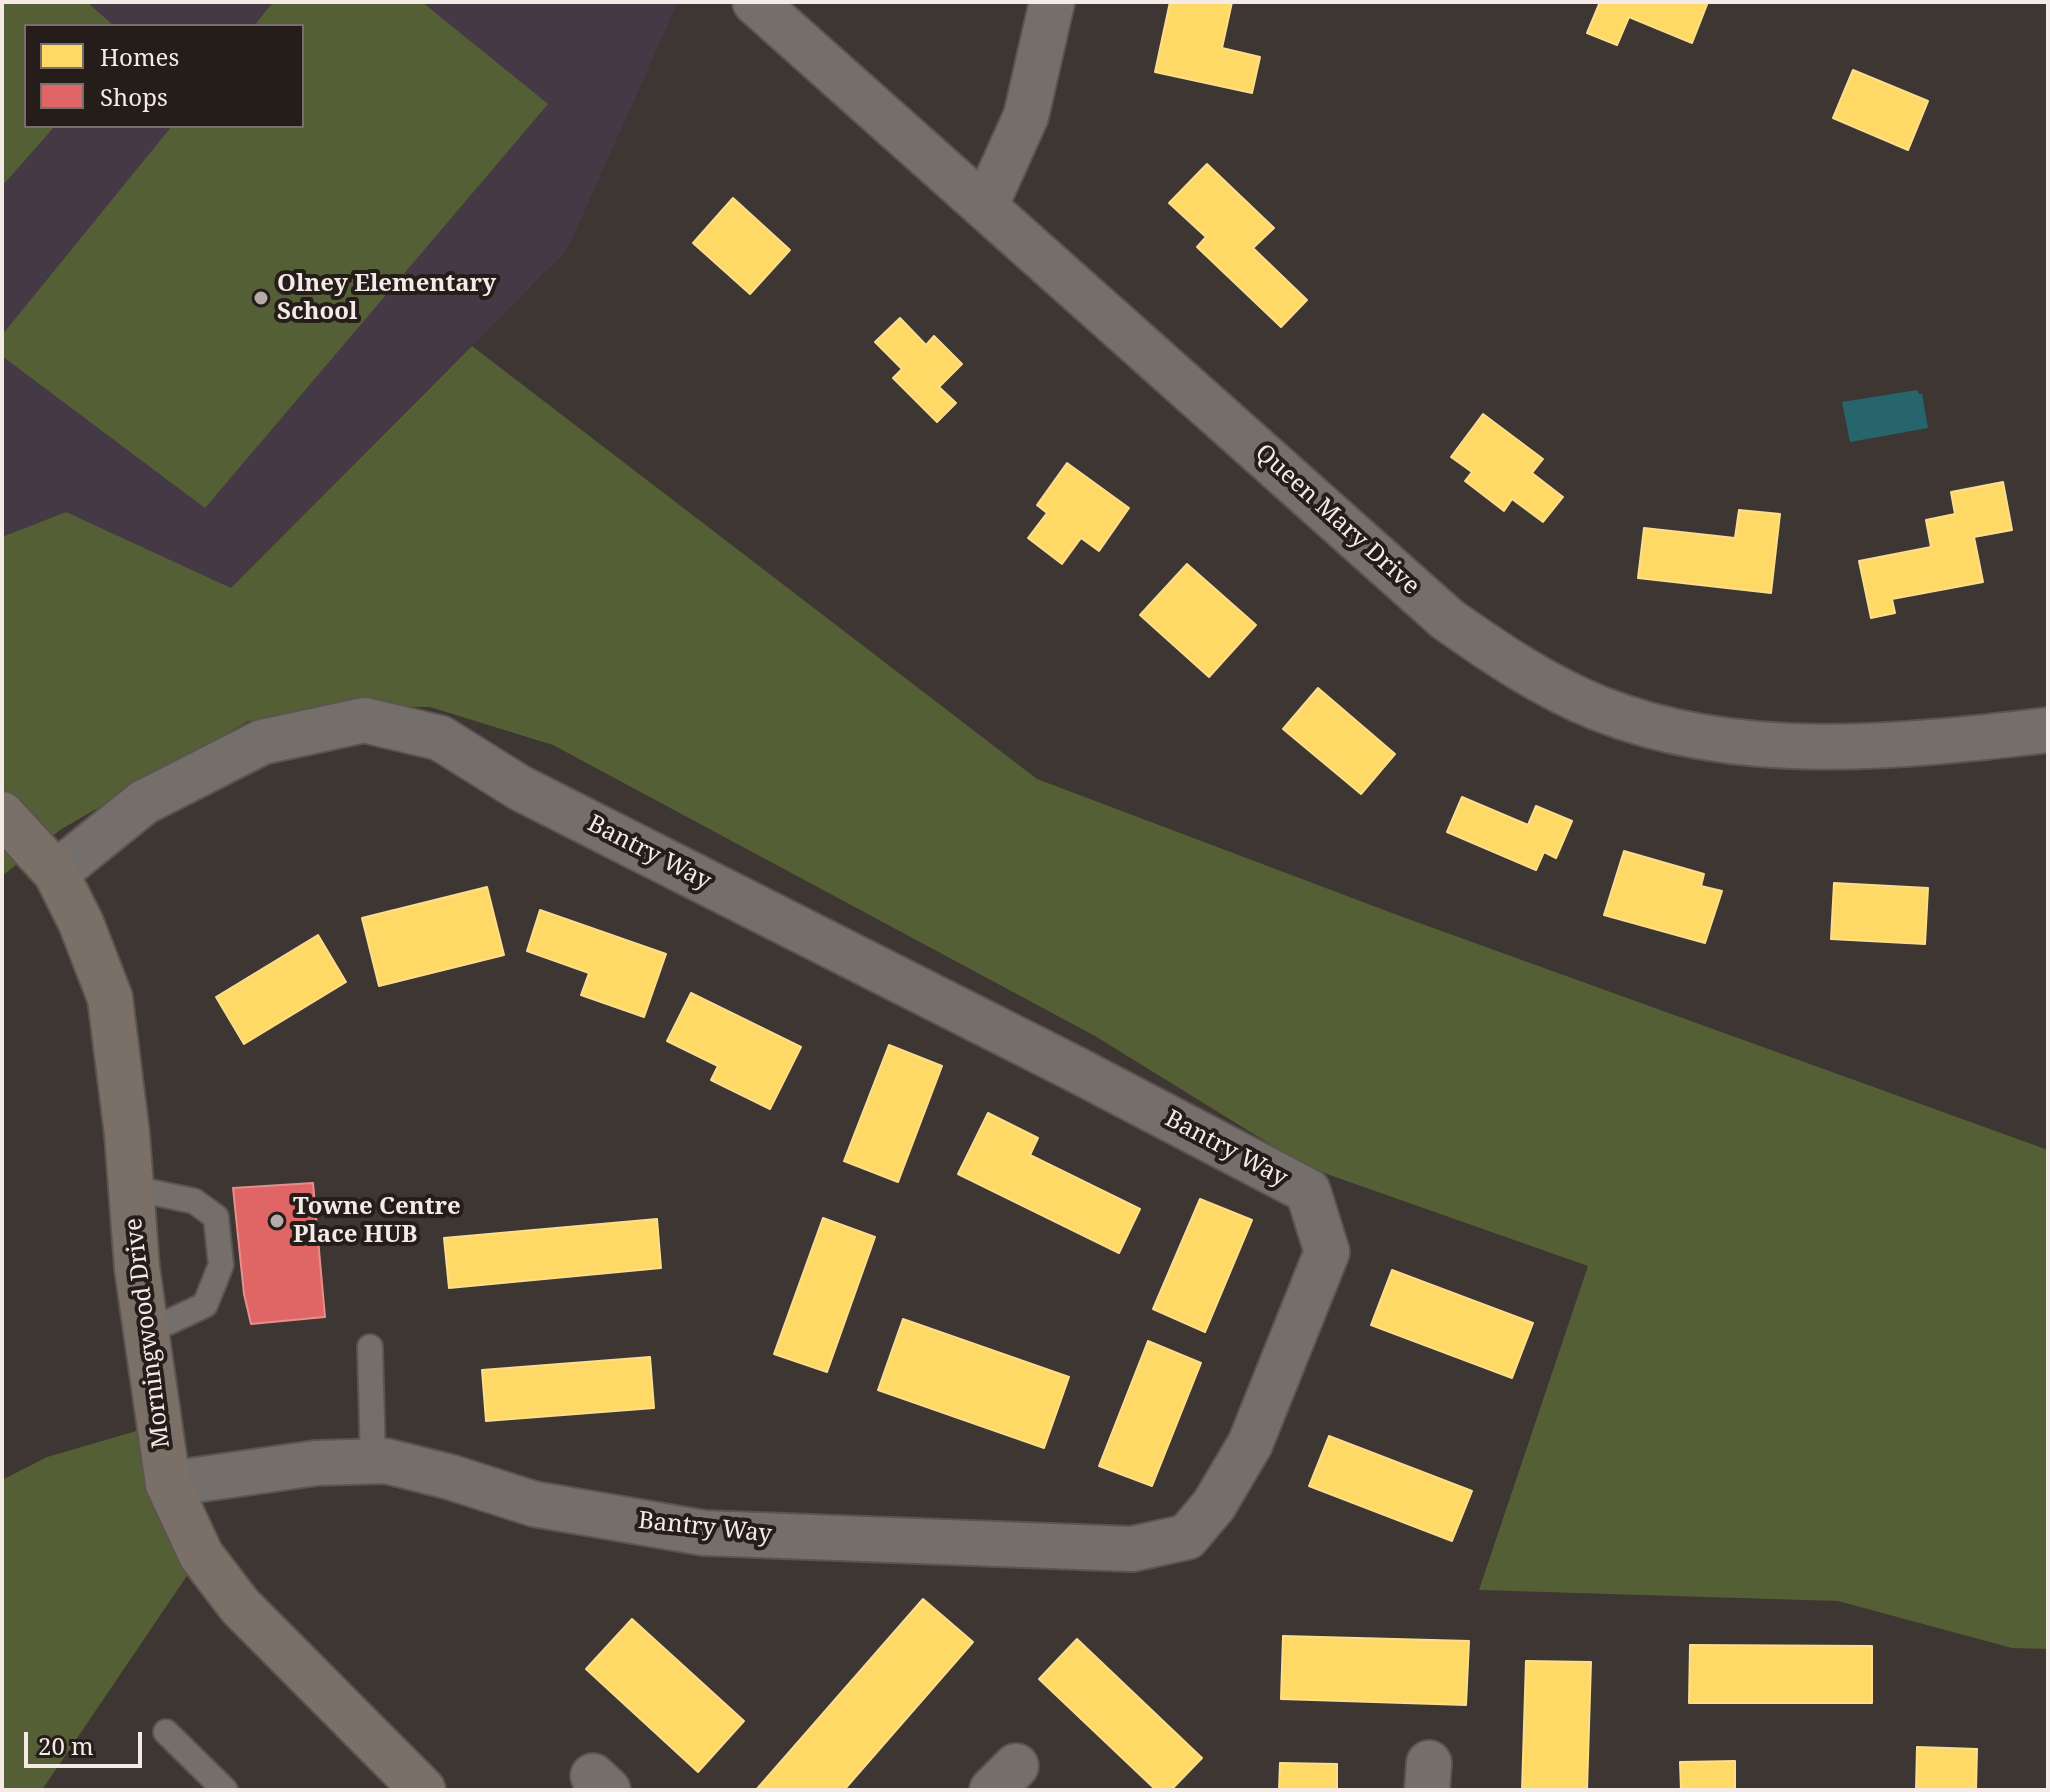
<!DOCTYPE html>
<style>
body{margin:0}
#map{position:relative;width:2050px;height:1792px;overflow:hidden;background:#3e3632;font-family:"Noto Serif",serif}
canvas{display:block}
.frame{position:absolute;inset:0;border:4px solid #f5ebe6;pointer-events:none}
.legend{position:absolute;left:24px;top:24px;width:280px;height:104px;box-sizing:border-box;background:#251d1a;border:2px solid #786f6c;margin:0;padding:10px 14px;list-style:none;font-size:24px;color:#f5ebe6}
.legend li{display:flex;align-items:center;gap:16px;height:40px}
.legend b{width:40px;border:2px solid #786f6c}
.scale{position:absolute;left:24px;top:1732px;width:118px;height:36px;box-sizing:border-box;border:4px solid #f5ebe6;border-top:0;padding-left:10px;font-size:24px;line-height:28px;white-space:nowrap;color:#f5ebe6;-webkit-text-stroke:6px #251d1a;paint-order:stroke}
</style>
<div id="map">
<canvas width="2050" height="1792"></canvas>
<div class="frame"></div>
<ul class="legend">
<li><b style="height:22px;background:#ffd966"></b>Homes</li>
<li><b style="height:22px;background:#e06666"></b>Shops</li>
</ul>
<div class="scale">20 m</div>
</div>
<script>
const ctx = document.querySelector('canvas').getContext('2d');
ctx.lineJoin = 'round';
function paint(path, color) {
  ctx.fillStyle = color;
  ctx.fill(path, 'evenodd');
}
function stroke(path, color, width, dash) {
  ctx.strokeStyle = color;
  ctx.lineWidth = width;
  ctx.lineCap = dash ? 'butt' : 'round';
  ctx.setLineDash(dash || []);
  ctx.stroke(path);
}
function label(font, color, halo, rows, align = 'center') {
  ctx.font = font + ' "Noto Serif",serif';
  ctx.lineWidth = 8;
  ctx.setLineDash([]);
  ctx.textBaseline = 'middle';
  ctx.strokeStyle = halo;
  ctx.fillStyle = color;
  for (const [text, x, y, turn = 0] of rows) {
    ctx.save();
    ctx.translate(x, y);
    ctx.rotate((+turn || 0) * Math.PI / 180);
    ctx.textAlign = isNaN(turn) ? turn : align;
    if (halo) ctx.strokeText(text, 0, 0);
    ctx.fillText(text, 0, 0);
    ctx.restore();
  }
}
paint(new Path2D(`
 M 2,2 L 678,2 L 567,250 L 231,588 L 66,512 L 2,537 ZM 26,26 L 302,26 L 302,126 L 26,126 Z`), '#463946');
paint(new Path2D(`
 M 2,2 L 87,2 L 114,26 L 26,26 L 26,126 L 55,126 L 2,186 Z
 M 273,2 L 422,2 L 548,104 L 205,508 L 2,356 L 2,335 L 172,126 L 302,126 L 302,26 L 254,26 Z
 M 472,346 L 1037,779 L 1400,916 L 2048,1150 L 2048,1649 L 2012,1648 L 1838,1601 L 1479,1590 L 1588,1266 L 1307,1167 L 1095,1036 L 553,745 L 430,707 L 325,706 L 248,721 L 60,830 L 2,876 L 2,537 L 66,512 L 231,588 Z
 M 157,1425 L 201,1555 L 42,1790 L 2,1790 L 2,1480 L 47,1457 Z`), '#555f35');
paint(new Path2D(`
 M 1917,390 L 1919,394 L 1922,394 L 1928,428 L 1850,442 L 1842,402 Z`), '#26656c');
const homes = new Path2D(`
 M 1170,2 L 1232,2 L 1222,48 L 1260,57 L 1252,93 L 1155,72 Z
 M 1600,2 L 1708,2 L 1692,43 L 1629,17 L 1617,45 L 1587,33 Z
 M 1853,70 L 1928,101 L 1908,150 L 1833,118 Z
 M 1207,164 L 1274,228 L 1253,248 L 1307,300 L 1281,327 L 1197,247 L 1206,237 L 1169,203 Z
 M 733,198 L 790,250 L 750,294 L 693,243 Z
 M 900,318 L 926,345 L 934,336 L 962,364 L 939,387 L 956,403 L 937,422 L 893,378 L 902,369 L 875,342 Z
 M 1483,414 L 1543,459 L 1532,473 L 1563,497 L 1543,522 L 1512,499 L 1504,511 L 1465,481 L 1472,472 L 1451,457 Z
 M 1067,463 L 1129,508 L 1099,551 L 1081,538 L 1062,564 L 1028,538 L 1047,513 L 1037,505 Z
 M 2003,482 L 2012,530 L 1974,537 L 1983,582 L 1892,599 L 1895,613 L 1871,618 L 1859,561 L 1931,547 L 1926,520 L 1955,514 L 1951,492 Z
 M 1739,510 L 1780,514 L 1771,593 L 1638,578 L 1644,528 L 1735,538 Z
 M 1187,564 L 1256,625 L 1209,677 L 1140,615 Z
 M 1318,688 L 1395,754 L 1361,794 L 1283,729 Z
 M 1462,797 L 1528,825 L 1536,806 L 1572,821 L 1556,858 L 1544,852 L 1536,870 L 1447,832 Z
 M 1624,851 L 1704,874 L 1701,886 L 1722,891 L 1705,943 L 1604,915 Z
 M 1834,883 L 1928,888 L 1925,944 L 1831,939 Z
 M 487,887 L 504,955 L 379,986 L 362,918 Z
 M 540,910 L 666,954 L 644,1017 L 581,995 L 589,973 L 527,951 Z
 M 318,935 L 346,982 L 244,1044 L 216,997 Z
 M 691,993 L 801,1047 L 770,1109 L 711,1080 L 718,1066 L 667,1041 Z
 M 889,1045 L 942,1066 L 898,1182 L 844,1161 Z
 M 988,1113 L 1038,1138 L 1030,1155 L 1140,1209 L 1119,1253 L 958,1174 Z
 M 1200,1199 L 1252,1220 L 1205,1332 L 1153,1309 Z
 M 823,1218 L 875,1237 L 827,1372 L 774,1354 Z
 M 657,1219 L 661,1268 L 449,1288 L 444,1238 Z
 M 1392,1270 L 1533,1323 L 1512,1378 L 1371,1325 Z
 M 903,1319 L 1069,1377 L 1044,1448 L 878,1390 Z
 M 1148,1341 L 1201,1363 L 1152,1486 L 1099,1466 Z
 M 650,1357 L 654,1408 L 486,1421 L 482,1370 Z
 M 1329,1436 L 1472,1491 L 1452,1541 L 1309,1486 Z
 M 923,1599 L 973,1642 L 844,1790 L 756,1790 Z
 M 632,1619 L 744,1721 L 698,1772 L 586,1669 Z
 M 1283,1636 L 1469,1641 L 1466,1705 L 1281,1699 Z
 M 1077,1639 L 1202,1758 L 1171,1790 L 1156,1790 L 1039,1679 Z
 M 1690,1645 L 1872,1646 L 1872,1703 L 1689,1703 Z
 M 1526,1661 L 1591,1662 L 1587,1790 L 1522,1790 Z
 M 1917,1747 L 1977,1749 L 1976,1790 L 1916,1790 Z
 M 1735,1761 L 1735,1790 L 1681,1790 L 1680,1762 Z
 M 1280,1763 L 1337,1764 L 1337,1790 L 1279,1790 Z`);
paint(homes, '#ffd966');
stroke(homes, '#fcde8c', 2);
const shops = new Path2D(`
 M 313,1183 L 325,1317 L 251,1324 L 244,1294 L 233,1188 Z`);
paint(shops, '#e06666');
stroke(shops, '#e68e8c', 2);
const lane = new Path2D(`
 M 131,1188 L 194,1201 L 216,1217 L 221,1265 L 205,1305 L 145,1333
 M 370,1347 L 373,1462
 M 166,1732 L 225,1790`);
const street = new Path2D(`
 M 755,2 L 1447,619 C 1495,653 1544,686 1598,708 C 1740,765 1900,747 2048,730
 M 985,207 L 1026,116 L 1052,2
 M 56,873 L 144,802 L 262,742 L 364,720 L 440,738 L 520,788 L 1075,1069 L 1308,1191 L 1327,1252 L 1250,1444 L 1214,1505 L 1187,1537 L 1132,1549 L 704,1533 L 534,1504 L 450,1477 L 386,1461 L 316,1463 L 168,1484
 M 593,1776 L 608,1790
 M 992,1790 L 1016,1766
 M 1427,1790 L 1429,1763`);
const secondary = new Path2D(`
 M 2,814 L 56,873 L 81,923 L 110,998 L 127,1134 L 137,1268 L 168,1484 L 201,1555 L 240,1606 L 423,1790`);
stroke(lane, '#5b544f', 28);
stroke(street, '#5b544f', 48);
stroke(secondary, '#5b544f', 48);
stroke(lane, '#756f6c', 24);
stroke(street, '#756f6c', 44);
stroke(secondary, '#7a7068', 44);
for (const [x, y, r, color] of [
 [261,298,8,"#b5aca7"],
 [277,1221,8,"#b5aca7"]
]) {
  const dot = new Path2D();
  dot.arc(x, y, r, 0, 2 * Math.PI);
  ctx.fillStyle = color;
  ctx.fill(dot);
  stroke(dot, '#251d1a', 3);
}
label('bold 24px', '#f5ebe6', '#251d1a', [
 ["Olney Elementary",277,284],
 ["School",277,312],
 ["Towne Centre",293,1207],
 ["Place HUB",293,1235]
], 'left');
label('24px', '#f5ebe6', '#251d1a', [
 ["Queen Mary Drive",1337,520,42],
 ["Bantry Way",649,853,27],
 ["Bantry Way",1226,1149,28],
 ["Morningwood Drive",148,1333,-97],
 ["Bantry Way",705,1528,6]
]);
</script>
